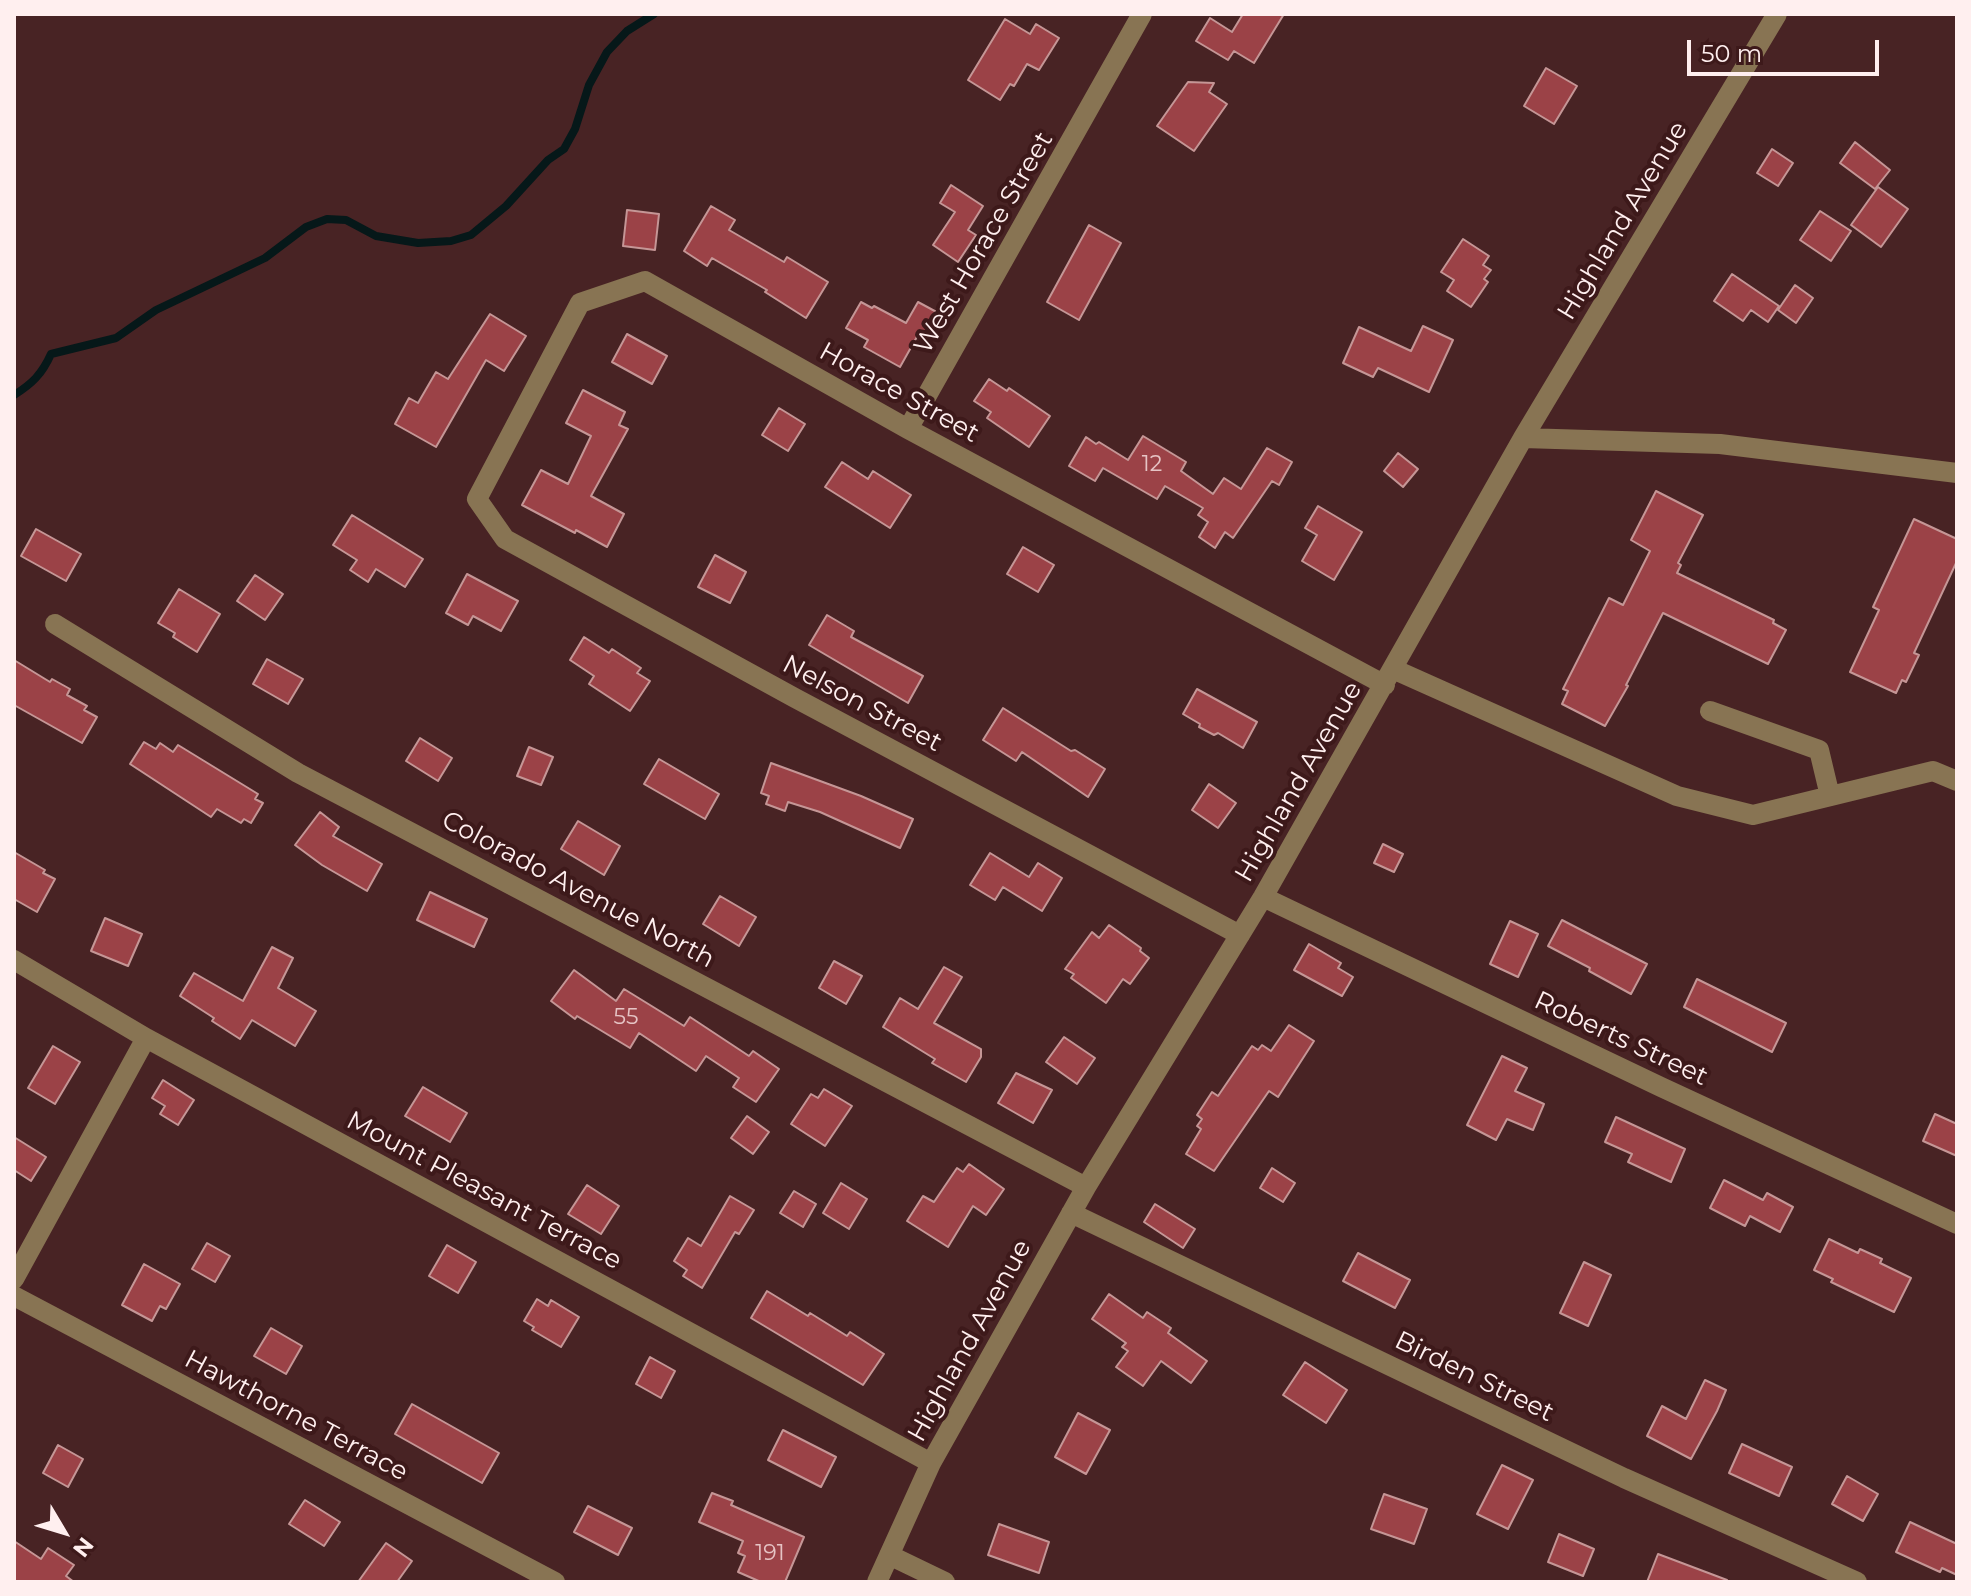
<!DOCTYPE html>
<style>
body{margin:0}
#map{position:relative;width:1971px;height:1596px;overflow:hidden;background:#482324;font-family:Montserrat,sans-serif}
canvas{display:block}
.frame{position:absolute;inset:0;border:16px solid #ffefef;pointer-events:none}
.north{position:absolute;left:24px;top:1492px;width:80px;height:80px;-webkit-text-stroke:6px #3d191a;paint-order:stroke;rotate:128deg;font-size:22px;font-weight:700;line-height:32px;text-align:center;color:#ffefef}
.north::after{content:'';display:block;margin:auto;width:28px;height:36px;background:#ffefef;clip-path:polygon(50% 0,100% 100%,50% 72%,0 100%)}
.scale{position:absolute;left:1687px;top:40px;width:192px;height:36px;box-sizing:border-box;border:4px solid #ffefef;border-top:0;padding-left:10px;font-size:24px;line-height:28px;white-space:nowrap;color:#ffefef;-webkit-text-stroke:6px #3d191a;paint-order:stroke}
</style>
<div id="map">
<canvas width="1971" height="1596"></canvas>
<div class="frame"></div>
<div class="north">N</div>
<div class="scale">50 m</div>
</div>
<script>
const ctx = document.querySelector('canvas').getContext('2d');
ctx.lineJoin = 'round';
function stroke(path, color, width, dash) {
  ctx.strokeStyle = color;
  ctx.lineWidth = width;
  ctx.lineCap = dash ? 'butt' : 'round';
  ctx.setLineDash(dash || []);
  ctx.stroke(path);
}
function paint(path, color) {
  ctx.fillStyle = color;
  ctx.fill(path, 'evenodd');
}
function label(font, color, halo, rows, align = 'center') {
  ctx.font = font + ' Montserrat,sans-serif';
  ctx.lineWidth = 8;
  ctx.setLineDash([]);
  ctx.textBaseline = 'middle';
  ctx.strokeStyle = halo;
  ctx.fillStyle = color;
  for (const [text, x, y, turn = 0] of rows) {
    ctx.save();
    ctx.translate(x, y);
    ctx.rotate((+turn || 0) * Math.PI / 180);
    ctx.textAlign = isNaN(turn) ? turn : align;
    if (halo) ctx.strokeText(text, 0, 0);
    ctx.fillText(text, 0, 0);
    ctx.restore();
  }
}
stroke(new Path2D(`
 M 14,395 C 32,384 42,374 51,354 L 116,338 L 156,310 L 265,258 L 306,227 L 327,219 L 346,220 L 376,236 L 418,243 L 451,241 L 471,235 L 506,206 L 548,160 L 564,149 L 575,129 L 589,85 L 607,52 L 627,31 L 654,14`), '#061819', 8);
const building = new Path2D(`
 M 1243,14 L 1284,14 L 1254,63 L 1234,51 L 1228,60 L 1196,41 L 1210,18 L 1232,32 Z
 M 1005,19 L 1030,34 L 1036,24 L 1059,38 L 1039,70 L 1027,64 L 1014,86 L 1010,84 L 1000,100 L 968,80 Z
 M 1546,68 L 1577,86 L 1554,124 L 1524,106 Z
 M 1188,82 L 1214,83 L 1209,92 L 1227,104 L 1194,151 L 1157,126 Z
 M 1855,142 L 1890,170 L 1875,189 L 1840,163 Z
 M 1772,149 L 1793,163 L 1778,186 L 1757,173 Z
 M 951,185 L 983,206 L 968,230 L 976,235 L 958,262 L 933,245 L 955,212 L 940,203 Z
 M 1878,187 L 1908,209 L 1881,247 L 1851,225 Z
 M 711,206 L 735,220 L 729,230 L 784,262 L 787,257 L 828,282 L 806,318 L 765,292 L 767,290 L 712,258 L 707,266 L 684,251 Z
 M 627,210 L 659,214 L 655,250 L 623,246 Z
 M 1820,211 L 1851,231 L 1831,261 L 1800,240 Z
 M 1089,225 L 1121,243 L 1079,320 L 1047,302 Z
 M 1463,239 L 1489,256 L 1483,265 L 1491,270 L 1484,279 L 1488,282 L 1471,307 L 1447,291 L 1454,280 L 1441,272 Z
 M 1732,274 L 1779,306 L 1768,322 L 1751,310 L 1743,321 L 1714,301 Z
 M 1795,285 L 1813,298 L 1796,323 L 1778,310 Z
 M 861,302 L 872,308 L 874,306 L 906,323 L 918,302 L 944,316 L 930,342 L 918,335 L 900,367 L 864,347 L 868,340 L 846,328 Z
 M 490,314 L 526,336 L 504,371 L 486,360 L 436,447 L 395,424 L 409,398 L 418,403 L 436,372 L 448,379 Z
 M 1423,326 L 1453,340 L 1429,392 L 1378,368 L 1373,377 L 1343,363 L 1359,327 L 1411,351 Z
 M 627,334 L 667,356 L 652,384 L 612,362 Z
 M 989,379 L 1007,391 L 1009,388 L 1050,416 L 1029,447 L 987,418 L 991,412 L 974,401 Z
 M 583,390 L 625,412 L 619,425 L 628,429 L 591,496 L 624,514 L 607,547 L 576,530 L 575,533 L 522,505 L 541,470 L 568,484 L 591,436 L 566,423 Z
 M 779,408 L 805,424 L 788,451 L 762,435 Z
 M 1143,436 L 1186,462 L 1181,471 L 1213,494 L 1224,478 L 1241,489 L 1267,448 L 1292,462 L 1279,485 L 1272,481 L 1233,538 L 1225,532 L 1215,548 L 1199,537 L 1208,522 L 1198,515 L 1203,508 L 1165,486 L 1157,499 L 1103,468 L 1095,481 L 1069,466 L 1086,437 L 1096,444 L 1099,442 L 1128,460 Z
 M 1398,453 L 1418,469 L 1403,487 L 1384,471 Z
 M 842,462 L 868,479 L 873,471 L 911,495 L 890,528 L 825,487 Z
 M 1656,491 L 1703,515 L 1678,563 L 1681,565 L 1677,573 L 1774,620 L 1773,623 L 1786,630 L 1768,664 L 1663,613 L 1626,685 L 1628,686 L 1605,726 L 1562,704 L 1568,691 L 1563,689 L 1609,598 L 1623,605 L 1650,551 L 1631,540 Z
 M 1318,506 L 1362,532 L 1334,580 L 1302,561 L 1317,535 L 1305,528 Z
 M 352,515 L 423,559 L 405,587 L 376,569 L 368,582 L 350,570 L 357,560 L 333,545 Z
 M 1914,519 L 1957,539 L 1957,561 L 1914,653 L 1919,655 L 1906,682 L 1902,680 L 1896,693 L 1850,672 L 1879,610 L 1873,607 Z
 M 36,529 L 81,554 L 66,581 L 21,556 Z
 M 1023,547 L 1054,565 L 1038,592 L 1007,574 Z
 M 715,555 L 746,572 L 730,603 L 698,587 Z
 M 467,574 L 518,601 L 501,631 L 473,616 L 468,625 L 446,613 Z
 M 255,575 L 283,594 L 265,620 L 237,601 Z
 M 179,589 L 220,614 L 197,652 L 173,637 L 175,633 L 158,623 Z
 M 827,615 L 854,631 L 851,637 L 923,676 L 908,703 L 809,645 Z
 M 584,637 L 609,653 L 612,649 L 641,668 L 637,673 L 650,681 L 630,711 L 589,684 L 594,676 L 570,660 Z
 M 267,659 L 303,679 L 288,704 L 253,684 Z
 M 14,660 L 50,682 L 52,679 L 70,689 L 67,695 L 87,706 L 84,710 L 97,717 L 82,743 L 14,705 Z
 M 1197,689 L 1257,722 L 1243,748 L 1218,733 L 1214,735 L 1199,727 L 1200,724 L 1183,714 Z
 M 1003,708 L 1071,751 L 1075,750 L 1105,769 L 1088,797 L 1022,752 L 1016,761 L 983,740 Z
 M 420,738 L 452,758 L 438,781 L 406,761 Z
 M 144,742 L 156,749 L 160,743 L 173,752 L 178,745 L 258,794 L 255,799 L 263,803 L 251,823 L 244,819 L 241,823 L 217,809 L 211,817 L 130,764 Z
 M 529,747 L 553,757 L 541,785 L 517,776 Z
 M 659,759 L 719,794 L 705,819 L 644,784 Z
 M 771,763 L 861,796 L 913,819 L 900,848 L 820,812 L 788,802 L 785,811 L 766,804 L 769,796 L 761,793 Z
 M 1209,784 L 1236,803 L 1218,828 L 1192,810 Z
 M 320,812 L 339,827 L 333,836 L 382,864 L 367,891 L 322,865 L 295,845 Z
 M 578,821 L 620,846 L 604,875 L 561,849 Z
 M 1383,844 L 1403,854 L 1394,872 L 1374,863 Z
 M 14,852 L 45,870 L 43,873 L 55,879 L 37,912 L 14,899 Z
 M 990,853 L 1029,877 L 1038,863 L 1062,878 L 1042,911 L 1003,887 L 995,900 L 970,885 Z
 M 430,892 L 487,919 L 474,947 L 417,920 Z
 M 720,896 L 756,917 L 739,946 L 703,924 Z
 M 105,918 L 142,934 L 128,966 L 91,951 Z
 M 1562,920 L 1647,964 L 1631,994 L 1589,971 L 1590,968 L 1548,946 Z
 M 1510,921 L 1538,934 L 1518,977 L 1490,964 Z
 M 1109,925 L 1141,948 L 1140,951 L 1149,958 L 1130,984 L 1123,979 L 1106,1003 L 1071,978 L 1074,974 L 1065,969 L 1092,932 L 1099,938 Z
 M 1309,944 L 1341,963 L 1338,968 L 1353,977 L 1342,996 L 1294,970 Z
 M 272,947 L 293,958 L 278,988 L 316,1011 L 295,1046 L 252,1020 L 240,1039 L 212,1021 L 214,1018 L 180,996 L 194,973 L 243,1001 Z
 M 834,961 L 862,976 L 846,1004 L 819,988 Z
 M 944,967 L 962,977 L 934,1023 L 981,1049 L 981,1057 L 966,1082 L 932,1063 L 935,1059 L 883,1027 L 900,998 L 918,1009 Z
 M 574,970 L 616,1001 L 624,989 L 684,1026 L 690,1017 L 749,1056 L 753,1051 L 779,1069 L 756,1102 L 733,1087 L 739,1078 L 706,1056 L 696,1071 L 639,1033 L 630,1048 L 577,1016 L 575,1019 L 551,1001 Z
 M 1697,979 L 1786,1023 L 1772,1052 L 1684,1007 Z
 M 1289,1025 L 1314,1041 L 1278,1097 L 1269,1091 L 1214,1171 L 1186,1154 L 1201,1129 L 1197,1126 L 1202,1119 L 1197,1115 L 1212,1092 L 1218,1096 L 1252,1046 L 1258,1050 L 1262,1045 L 1271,1051 Z
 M 1064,1037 L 1095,1058 L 1077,1084 L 1046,1062 Z
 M 53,1046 L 80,1062 L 55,1104 L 28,1088 Z
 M 1502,1056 L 1527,1068 L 1515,1091 L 1544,1104 L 1533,1130 L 1507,1119 L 1496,1140 L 1467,1125 Z
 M 1016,1073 L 1052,1090 L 1033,1123 L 998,1103 Z
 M 163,1080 L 194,1100 L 178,1125 L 160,1114 L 165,1106 L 152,1098 Z
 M 423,1087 L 467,1113 L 450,1142 L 405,1116 Z
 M 824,1089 L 852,1106 L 825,1146 L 791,1124 L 811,1094 L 818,1098 Z
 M 1935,1114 L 1957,1124 L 1957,1156 L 1923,1141 Z
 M 747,1116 L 769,1132 L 753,1154 L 731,1138 Z
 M 1616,1117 L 1685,1149 L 1671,1182 L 1628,1162 L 1632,1154 L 1605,1142 Z
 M 14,1137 L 46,1157 L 31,1181 L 14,1170 Z
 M 969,1164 L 1004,1189 L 986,1215 L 973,1206 L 948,1247 L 907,1221 L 923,1196 L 934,1202 L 957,1168 L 963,1172 Z
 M 1272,1168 L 1295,1183 L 1283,1202 L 1260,1188 Z
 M 1724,1180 L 1763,1200 L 1767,1193 L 1793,1207 L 1780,1232 L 1750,1216 L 1745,1226 L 1710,1208 Z
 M 841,1183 L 867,1199 L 849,1229 L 823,1213 Z
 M 587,1185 L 619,1206 L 601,1234 L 568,1214 Z
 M 794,1191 L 816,1204 L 803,1227 L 780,1213 Z
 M 730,1196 L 754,1210 L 739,1234 L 735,1232 L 702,1288 L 683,1276 L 687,1270 L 674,1261 L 688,1238 L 701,1246 Z
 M 1155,1204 L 1195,1229 L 1183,1248 L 1144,1222 Z
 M 1829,1239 L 1858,1253 L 1860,1249 L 1882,1259 L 1880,1263 L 1911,1278 L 1894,1312 L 1831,1282 L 1833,1279 L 1814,1270 Z
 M 207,1243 L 230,1256 L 215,1282 L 192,1269 Z
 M 447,1245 L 476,1262 L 458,1293 L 429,1276 Z
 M 1358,1253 L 1410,1280 L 1395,1308 L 1343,1281 Z
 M 1584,1262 L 1611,1275 L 1588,1326 L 1560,1313 Z
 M 144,1264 L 180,1284 L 166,1309 L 160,1306 L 152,1321 L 122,1305 Z
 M 767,1291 L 808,1316 L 810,1313 L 847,1336 L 850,1332 L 884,1354 L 863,1385 L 751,1318 Z
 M 1109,1294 L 1143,1318 L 1147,1312 L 1171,1328 L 1168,1333 L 1207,1361 L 1191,1383 L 1161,1361 L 1143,1386 L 1116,1367 L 1128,1351 L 1122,1347 L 1126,1343 L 1092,1319 Z
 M 537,1299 L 548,1306 L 551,1300 L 579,1317 L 561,1347 L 532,1330 L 534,1327 L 524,1321 Z
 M 271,1328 L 302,1346 L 286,1374 L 254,1356 Z
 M 650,1357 L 675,1371 L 661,1398 L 636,1384 Z
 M 1305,1362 L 1347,1390 L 1326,1423 L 1283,1395 Z
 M 1705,1380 L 1726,1390 L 1717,1411 L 1691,1459 L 1647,1436 L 1662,1406 L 1686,1419 Z
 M 412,1404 L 499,1453 L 482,1483 L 395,1434 Z
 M 1078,1413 L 1110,1430 L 1086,1474 L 1055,1457 Z
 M 783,1430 L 836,1457 L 821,1487 L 768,1460 Z
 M 1742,1444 L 1792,1467 L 1779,1496 L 1729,1473 Z
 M 58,1445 L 83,1459 L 68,1487 L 43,1473 Z
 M 1502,1465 L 1533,1480 L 1508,1529 L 1477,1514 Z
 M 1847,1476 L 1878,1494 L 1863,1521 L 1832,1504 Z
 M 712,1493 L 733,1501 L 731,1505 L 804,1537 L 785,1582 L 761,1582 L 738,1572 L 745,1556 L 738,1553 L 743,1541 L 699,1522 Z
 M 1384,1494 L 1427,1509 L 1414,1544 L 1371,1529 Z
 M 305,1500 L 340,1522 L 324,1546 L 289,1524 Z
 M 588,1506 L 632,1528 L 618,1555 L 574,1532 Z
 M 1910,1522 L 1957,1544 L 1957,1575 L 1942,1568 L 1940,1572 L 1896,1552 Z
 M 999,1524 L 1049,1542 L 1039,1573 L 988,1555 Z
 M 1559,1534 L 1594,1549 L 1583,1576 L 1548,1562 Z
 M 14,1541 L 41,1559 L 48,1548 L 74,1565 L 66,1576 L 74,1582 L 14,1582 Z
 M 386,1543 L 412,1561 L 397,1582 L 358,1582 Z
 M 1658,1554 L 1727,1580 L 1726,1582 L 1647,1582 Z`);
paint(building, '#9b4247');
stroke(building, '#c59696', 2);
stroke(new Path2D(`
 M 908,429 L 1142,14
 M 1523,438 L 1720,444 L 1957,473
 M 55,624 L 298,773 L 1086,1187
 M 1393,669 L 1677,796 L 1753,815 L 1933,771 L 1957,781
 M 1710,711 L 1819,750 L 1830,796
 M 1263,897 L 1661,1087 L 1957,1224
 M 1240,935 L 795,698 L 505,539 L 477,499 L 580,303 L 645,281 L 908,429 L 1385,685
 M 14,960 L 146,1038 L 931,1463
 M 1071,1213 L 1624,1478 L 1857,1582
 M 14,1279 L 146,1038
 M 14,1296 L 555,1582
 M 889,1555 L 945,1582
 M 877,1582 L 931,1463 L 1086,1187 L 1263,897 L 1523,438 L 1777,14`), '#887453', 20);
label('22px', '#e6c4c5', null, [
 ["12",1152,465],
 ["55",626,1018],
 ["191",770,1554]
]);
label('26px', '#ffefef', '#3d191a', [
 ["Highland Avenue",1623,221,-59],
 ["West Horace Street",984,243,-60],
 ["Horace Street",899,393,29],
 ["Nelson Street",862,704,28],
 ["Highland Avenue",1299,782,-60],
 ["Colorado Avenue North",578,890,28],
 ["Roberts Street",1621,1039,25],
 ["Mount Pleasant Terrace",484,1191,28],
 ["Highland Avenue",970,1341,-61],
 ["Birden Street",1474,1377,26],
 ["Hawthorne Terrace",296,1416,28]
]);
</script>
